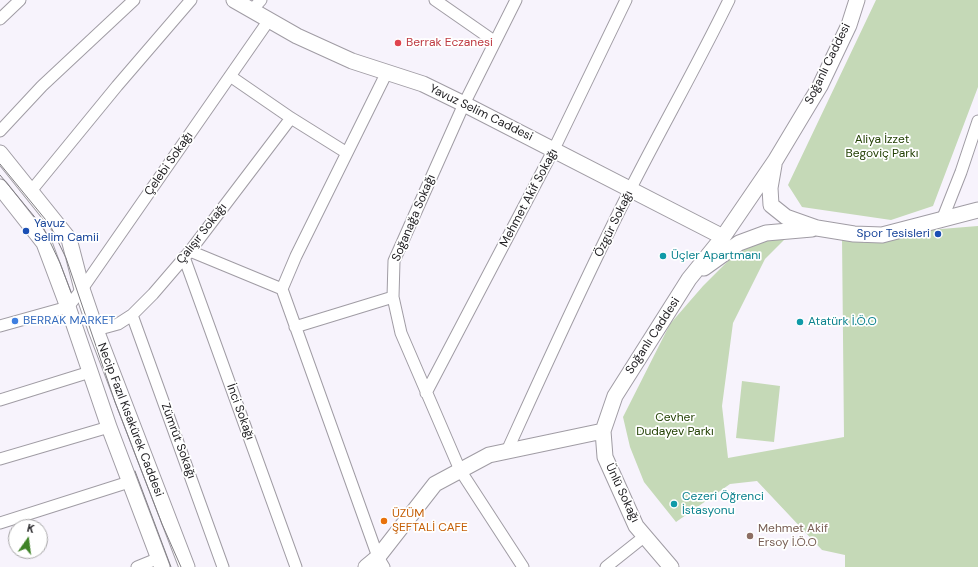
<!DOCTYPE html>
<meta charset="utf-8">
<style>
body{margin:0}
#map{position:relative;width:978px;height:567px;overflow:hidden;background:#f7f3fc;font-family:"DM Sans",sans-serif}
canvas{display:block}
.north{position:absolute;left:8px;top:519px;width:40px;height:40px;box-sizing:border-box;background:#fff;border:1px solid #a7a6a7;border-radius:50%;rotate:14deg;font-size:11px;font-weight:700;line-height:16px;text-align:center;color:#222124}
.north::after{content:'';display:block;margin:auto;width:14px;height:18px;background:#3f8327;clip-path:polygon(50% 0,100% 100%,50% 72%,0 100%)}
</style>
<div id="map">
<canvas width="978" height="567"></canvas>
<div class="north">K</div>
</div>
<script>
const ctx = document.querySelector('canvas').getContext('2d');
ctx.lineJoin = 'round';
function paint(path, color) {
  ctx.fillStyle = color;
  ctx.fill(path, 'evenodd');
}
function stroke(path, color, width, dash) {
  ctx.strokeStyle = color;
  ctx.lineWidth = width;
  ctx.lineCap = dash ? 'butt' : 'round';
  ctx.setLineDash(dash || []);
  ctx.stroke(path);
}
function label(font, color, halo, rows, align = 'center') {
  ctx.font = font + ' "DM Sans",sans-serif';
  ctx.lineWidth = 3.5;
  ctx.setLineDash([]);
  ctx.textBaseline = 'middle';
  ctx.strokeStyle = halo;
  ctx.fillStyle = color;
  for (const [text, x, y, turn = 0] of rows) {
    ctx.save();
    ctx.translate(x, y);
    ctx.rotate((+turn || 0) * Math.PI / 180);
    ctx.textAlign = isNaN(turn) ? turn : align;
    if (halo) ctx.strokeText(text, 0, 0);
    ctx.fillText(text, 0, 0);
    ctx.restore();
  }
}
paint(new Path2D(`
 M 876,0 L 978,0 L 978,87 L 933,206 L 891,220 L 802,207 L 788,185 Z
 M 978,226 L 978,567 L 845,567 L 845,555 L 822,550 L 757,481 L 730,484 L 676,522 L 644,482 L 630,447 L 623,417 L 670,324 L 703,286 L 729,260 L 749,245 L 789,235 L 765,259 L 733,323 L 722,406 L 728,458 L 844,437 L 842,237 Z
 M 742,381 L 780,386 L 774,442 L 736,438 Z`), '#c5d9b7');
const street = new Path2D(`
 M 435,0 L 494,41
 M 516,0 L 464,104 L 394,261 L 393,297 L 401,333 L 460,470 L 523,567
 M 252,10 L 261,0
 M 0,19 L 20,0
 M 230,76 L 291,118 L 347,153
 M 0,131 L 42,86 L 134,0
 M 31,191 L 117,86 L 191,0
 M 942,220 L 961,172 L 978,121
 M 190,251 L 282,289
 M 184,257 L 296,567
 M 132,315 L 223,567
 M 0,326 L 68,307 L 82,289 L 269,20
 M 295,327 L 393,297
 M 96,330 L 118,324 L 132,315 L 153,294 L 190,251 L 291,118
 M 426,393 L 554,149 L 626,0
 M 0,400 L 90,372
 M 507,451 C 547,363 587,274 631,188 C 663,125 698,64 729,0
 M 0,459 L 109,427
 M 0,523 L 129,482
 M 137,567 L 159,558
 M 384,567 L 378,557 L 282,289 L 296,256 L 387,72
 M 606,567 L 645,536`);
const secondary = new Path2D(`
 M 234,0 L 297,36 L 352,61 L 423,84 L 464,104 L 723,237
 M 0,153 L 69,239 L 82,289 L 96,330 L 187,567
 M 774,165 L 770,188 L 771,205 L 786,217 L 817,228 L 854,234 L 882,235 L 978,210
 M 0,187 L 44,243 L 68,307 L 109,427 L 162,567
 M 704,268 L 739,243 L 766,233 L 812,229
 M 603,431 L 605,457 L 636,526 L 671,567
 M 366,567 L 378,557 L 435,484 L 489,455 L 603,431 L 615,396 L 689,279 L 723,237 L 775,161 L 820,86 L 849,25 L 857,0`);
stroke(street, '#a09ca4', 13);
stroke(secondary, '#a09ca4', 17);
stroke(street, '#fff', 11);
stroke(secondary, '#fff', 15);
stroke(new Path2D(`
 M 0,164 L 50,225 L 66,258 L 115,402 L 162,524 L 181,567
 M 0,175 L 43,227 L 60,263 L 71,292
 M 135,471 L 171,567`), '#807e83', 1);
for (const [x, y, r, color] of [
 [398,43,4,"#e0444e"],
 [26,231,4,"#1a4fb4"],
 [938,234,4,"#1a4fb4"],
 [663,256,4,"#0f9aa8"],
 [15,321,4,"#3f7fe0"],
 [800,322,4,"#0f9aa8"],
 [674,504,4,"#0f9aa8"],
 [384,521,4,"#e8710a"],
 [750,536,4,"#8d6e63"]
]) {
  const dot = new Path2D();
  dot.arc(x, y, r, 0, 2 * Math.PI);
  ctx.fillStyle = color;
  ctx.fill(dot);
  stroke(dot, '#fff', 1.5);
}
label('12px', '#be3a42', '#fff', [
 ["Berrak Eczanesi",406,43]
], 'left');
label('12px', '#222124', '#fff', [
 ["Soğanlı Caddesi",828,64,-64],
 ["Yavuz Selim Caddesi",481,113,26],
 ["Çelebi Sokağı",169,164,-55],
 ["Mehmet Akif Sokağı",529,198,-62],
 ["Soğanağa Sokağı",414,218,-67],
 ["Özgür Sokağı",614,224,-64],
 ["Çalışır Sokağı",202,234,-52],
 ["Soğanlı Caddesi",653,336,-57],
 ["İnci Sokağı",240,412,70],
 ["Necip Fazıl Kısakürek Caddesi",130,420,69],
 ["Zümrüt Sokağı",178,441,70],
 ["Ünlü Sokağı",622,493,65]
]);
label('12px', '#234104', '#fff', [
 ["Aliya İzzet",882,140],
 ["Begoviç Parkı",882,154],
 ["Cevher",675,418],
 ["Dudayev Parkı",675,432]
]);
label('12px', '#164399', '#fff', [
 ["Yavuz",34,224],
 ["Selim Camii",34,238],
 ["Spor Tesisleri",930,234,"right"]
], 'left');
label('12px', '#0d838f', '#fff', [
 ["Üçler Apartmanı",671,256],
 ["Atatürk İ.Ö.O",808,322],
 ["Cezeri Öğrenci",682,497],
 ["İstasyonu",682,511]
], 'left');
label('12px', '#366cbe', '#fff', [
 ["BERRAK MARKET",23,321]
], 'left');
label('12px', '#c56008', '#fff', [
 ["ÜZÜM",392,514],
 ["ŞEFTALİ CAFE",392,528]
], 'left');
label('12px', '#785e54', '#fff', [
 ["Mehmet Akif",758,529],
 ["Ersoy İ.Ö.O",758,543]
], 'left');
</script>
